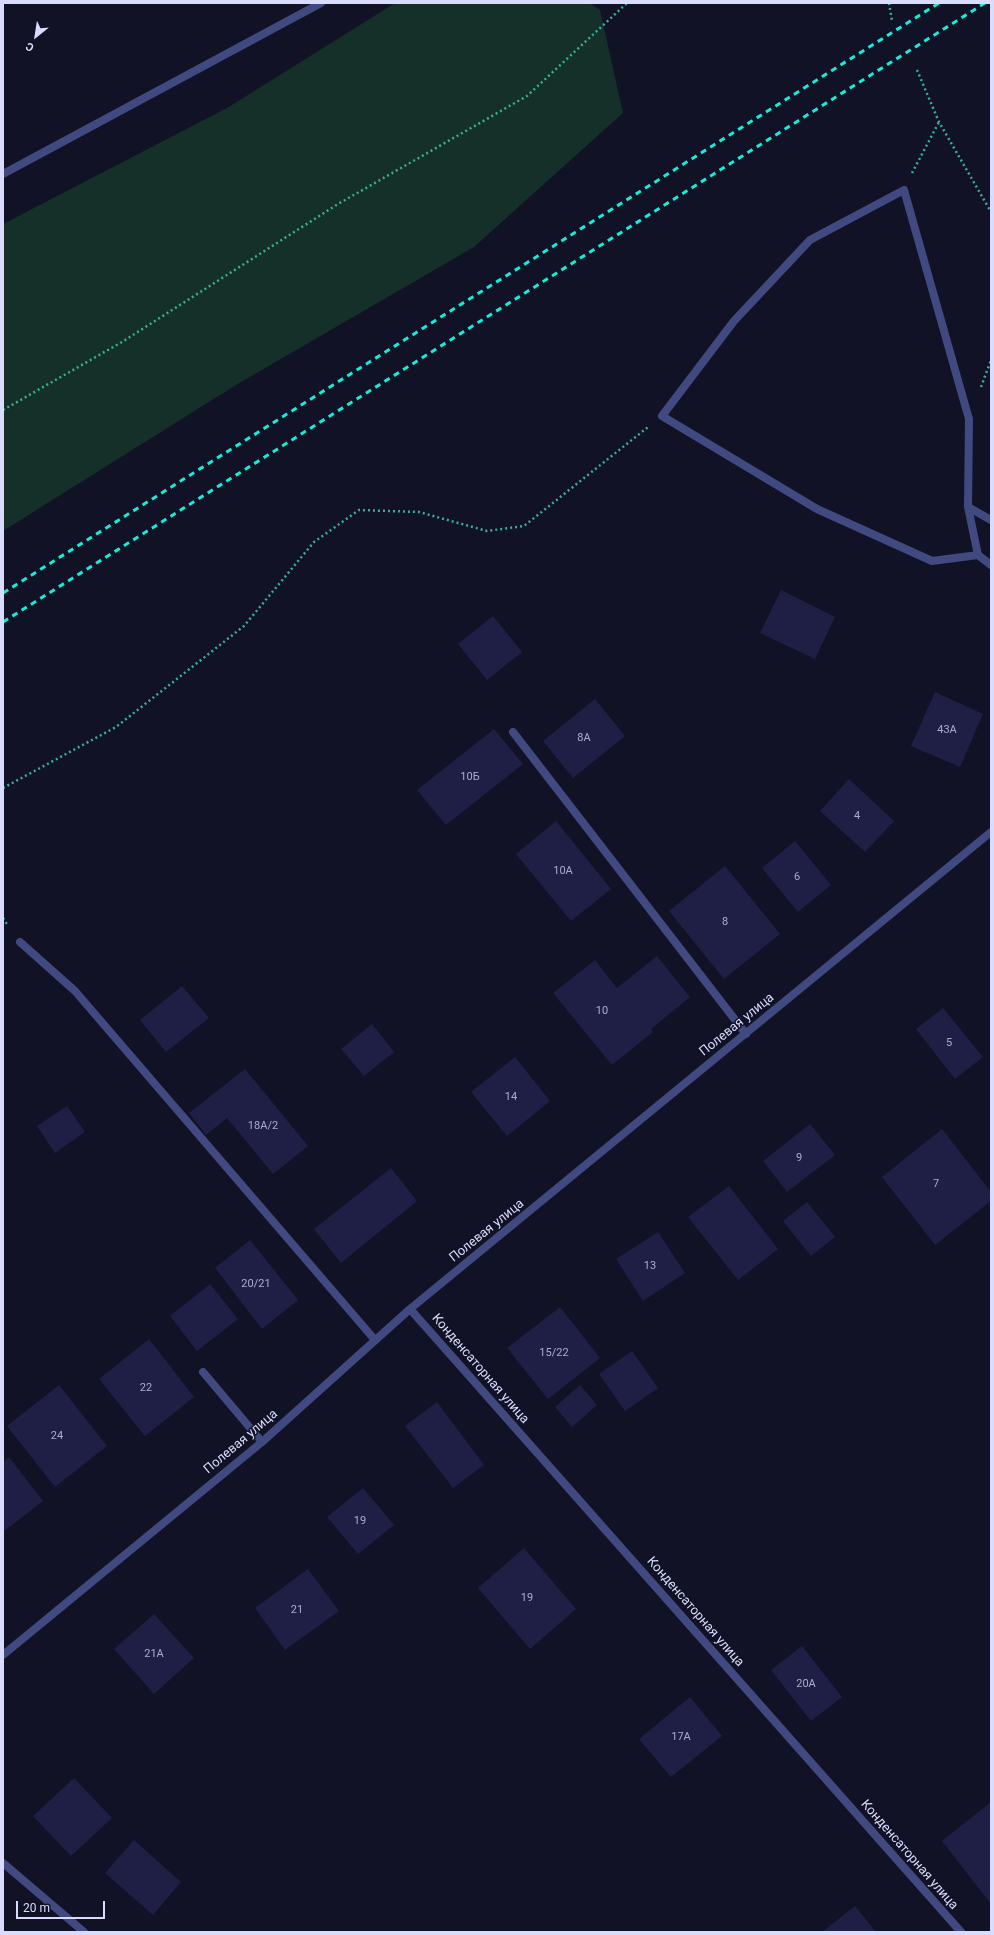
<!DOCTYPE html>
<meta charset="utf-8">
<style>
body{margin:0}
#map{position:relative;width:994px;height:1935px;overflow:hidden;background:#111226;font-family:Roboto,sans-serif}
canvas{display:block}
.frame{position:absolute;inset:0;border:4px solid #d9dcfc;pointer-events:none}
.north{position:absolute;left:16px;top:16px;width:40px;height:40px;-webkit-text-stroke:3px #111226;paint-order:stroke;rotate:210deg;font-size:11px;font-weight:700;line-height:16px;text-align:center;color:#d9dcfc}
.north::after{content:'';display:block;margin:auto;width:14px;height:18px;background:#d9dcfc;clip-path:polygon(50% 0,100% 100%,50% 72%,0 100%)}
.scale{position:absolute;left:16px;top:1901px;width:89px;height:18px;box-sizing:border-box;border:2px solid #d9dcfc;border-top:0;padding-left:5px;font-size:12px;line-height:14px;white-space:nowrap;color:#d9dcfc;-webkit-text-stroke:3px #111226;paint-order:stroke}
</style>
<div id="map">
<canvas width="994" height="1935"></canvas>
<div class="frame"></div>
<div class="north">С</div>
<div class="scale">20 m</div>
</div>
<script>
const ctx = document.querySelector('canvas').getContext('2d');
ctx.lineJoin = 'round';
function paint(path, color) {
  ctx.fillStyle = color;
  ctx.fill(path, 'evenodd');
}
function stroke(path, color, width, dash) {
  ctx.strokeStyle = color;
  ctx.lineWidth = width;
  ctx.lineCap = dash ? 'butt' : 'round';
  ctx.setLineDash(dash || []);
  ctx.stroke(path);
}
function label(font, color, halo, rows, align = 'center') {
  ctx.font = font + ' Roboto,sans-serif';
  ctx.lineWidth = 3;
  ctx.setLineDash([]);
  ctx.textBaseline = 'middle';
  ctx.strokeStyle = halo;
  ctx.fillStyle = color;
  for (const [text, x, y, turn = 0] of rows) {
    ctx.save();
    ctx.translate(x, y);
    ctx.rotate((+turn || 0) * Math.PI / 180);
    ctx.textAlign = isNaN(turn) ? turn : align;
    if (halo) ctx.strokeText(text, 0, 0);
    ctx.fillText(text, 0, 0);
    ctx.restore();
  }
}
paint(new Path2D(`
 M 395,3 L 590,3 L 600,10 L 623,113 L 474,247 L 236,385 L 3,531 L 3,224 L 227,108 Z`), '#152f29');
paint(new Path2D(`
 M 781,590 L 835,617 L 815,659 L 760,633 Z
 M 493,616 L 522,652 L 487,680 L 458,644 Z
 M 935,692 L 983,714 L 960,767 L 911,746 Z
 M 595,699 L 625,736 L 573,778 L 543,741 Z
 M 494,729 L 523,764 L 446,825 L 417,790 Z
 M 849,779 L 894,821 L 865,852 L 820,811 Z
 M 556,821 L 611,889 L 571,921 L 516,854 Z
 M 795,841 L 831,885 L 798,912 L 762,868 Z
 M 725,866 L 780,934 L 724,979 L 669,911 Z
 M 657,956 L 690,997 L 651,1029 L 653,1032 L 612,1065 L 553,993 L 595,960 L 617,988 Z
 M 182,986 L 209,1018 L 166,1052 L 140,1020 Z
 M 943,1008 L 983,1057 L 955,1079 L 916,1029 Z
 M 372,1024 L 394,1052 L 364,1076 L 341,1049 Z
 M 515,1057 L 550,1101 L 507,1136 L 471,1092 Z
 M 245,1069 L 308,1146 L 273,1174 L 227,1118 L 206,1135 L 189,1113 Z
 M 67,1106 L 85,1132 L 55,1153 L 37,1126 Z
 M 810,1124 L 835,1155 L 787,1192 L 763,1161 Z
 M 942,1129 L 991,1192 L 991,1201 L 935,1245 L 882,1177 Z
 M 391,1168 L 417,1201 L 341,1263 L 314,1229 Z
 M 729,1186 L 778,1249 L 738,1280 L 688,1217 Z
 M 807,1202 L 835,1237 L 811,1256 L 783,1221 Z
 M 658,1232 L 685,1273 L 643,1301 L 616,1259 Z
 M 250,1240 L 298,1300 L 262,1329 L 215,1268 Z
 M 210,1284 L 238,1319 L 197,1351 L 170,1316 Z
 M 560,1307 L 600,1358 L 548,1399 L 507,1348 Z
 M 149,1339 L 194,1397 L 145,1436 L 99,1379 Z
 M 632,1351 L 658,1388 L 625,1411 L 599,1374 Z
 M 59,1385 L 107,1446 L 55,1487 L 7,1426 Z
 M 580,1385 L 597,1405 L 572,1427 L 555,1407 Z
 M 437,1402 L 484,1465 L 453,1488 L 405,1426 Z
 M 9,1457 L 43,1501 L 3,1532 L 3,1462 Z
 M 363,1488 L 394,1525 L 358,1554 L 327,1517 Z
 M 524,1548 L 576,1609 L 530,1649 L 478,1588 Z
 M 308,1569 L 339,1611 L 285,1650 L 255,1608 Z
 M 154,1614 L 194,1658 L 154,1694 L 114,1649 Z
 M 802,1646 L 842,1697 L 811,1721 L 771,1670 Z
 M 690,1697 L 722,1736 L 671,1777 L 639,1739 Z
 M 74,1778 L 112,1818 L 71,1856 L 33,1816 Z
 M 991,1802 L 991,1904 L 942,1841 Z
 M 134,1840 L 181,1882 L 153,1915 L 105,1873 Z
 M 855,1906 L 876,1932 L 822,1932 Z`), '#1f1f45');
stroke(new Path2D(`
 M 889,3 L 892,21
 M 917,70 L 939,122 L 991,212
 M 912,173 L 939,122
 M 981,387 L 991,360
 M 3,410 L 122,342 L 338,204 L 527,96 L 627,3
 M 3,788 L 116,727 L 244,626 L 314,542 L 359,510 L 419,512 L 487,531 L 524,526 L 648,427
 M 3,918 L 8,926`), '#39b092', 2.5, [2, 3]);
stroke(new Path2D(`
 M 904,190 L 969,419 L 968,507 L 978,555 L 932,561 L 817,509 L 662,416 L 734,321 L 810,240 Z
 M 968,507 L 991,520
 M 513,732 L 746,1034
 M 20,942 L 75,991 L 375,1340
 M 203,1372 L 262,1442`), '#404a81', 8);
stroke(new Path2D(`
 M 3,174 L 321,3
 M 978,555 L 991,565
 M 410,1309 L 961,1932
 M 3,1655 L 262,1442 L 410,1309 L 991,832
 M 3,1863 L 84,1932`), '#404a81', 8);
stroke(new Path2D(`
 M 3,593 L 939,3
 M 3,622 L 985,3`), '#14edd9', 3, [6, 5]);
label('11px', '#aaadce', null, [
 ["43А",947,730],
 ["8А",584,738],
 ["10Б",470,777],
 ["4",857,816],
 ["10А",563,871],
 ["6",797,877],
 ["8",725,922],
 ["10",602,1011],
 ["5",949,1043],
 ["14",511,1097],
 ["18А/2",263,1126],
 ["9",799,1158],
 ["7",936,1184],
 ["13",650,1266],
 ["20/21",256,1284],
 ["15/22",554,1353],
 ["22",146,1388],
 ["24",57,1436],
 ["19",360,1521],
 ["19",527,1598],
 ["21",297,1610],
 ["21А",154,1654],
 ["20А",806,1684],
 ["17А",681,1737]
]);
label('13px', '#d9dcfc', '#111226', [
 ["Полевая улица",737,1025,-39],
 ["Полевая улица",487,1231,-39],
 ["Конденсаторная улица",480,1369,49],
 ["Полевая улица",241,1442,-40],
 ["Конденсаторная улица",695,1612,49],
 ["Конденсаторная улица",909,1855,49]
]);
</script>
